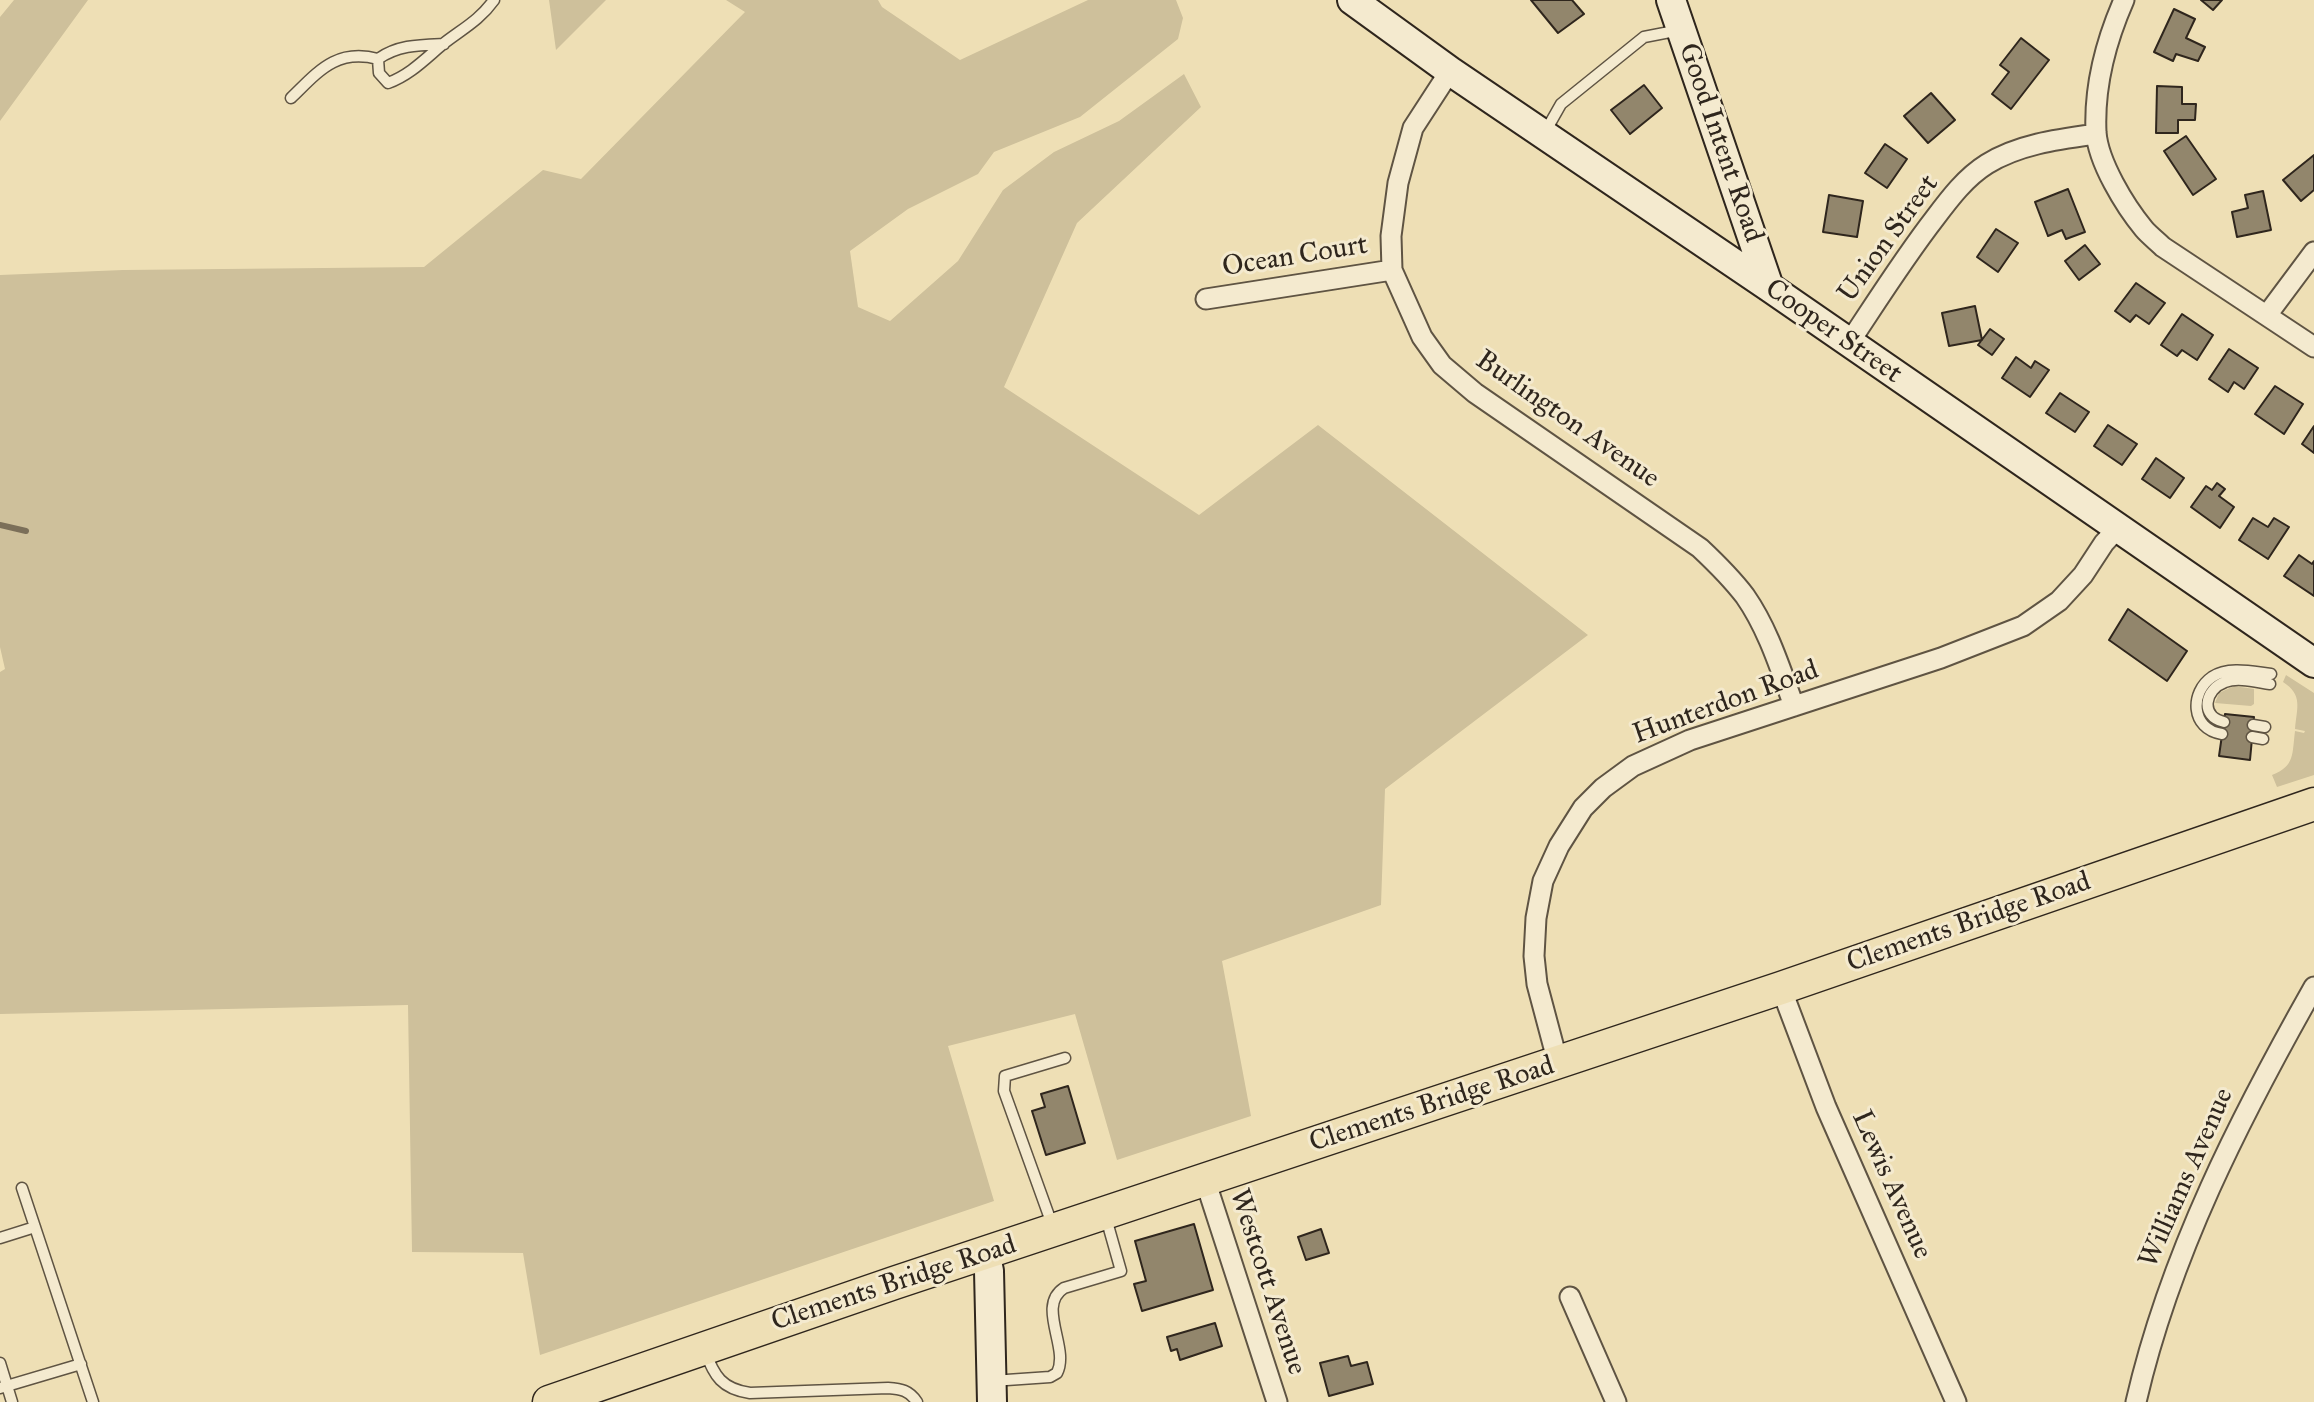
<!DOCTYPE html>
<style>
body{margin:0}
canvas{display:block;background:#eedfb5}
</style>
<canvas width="2314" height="1402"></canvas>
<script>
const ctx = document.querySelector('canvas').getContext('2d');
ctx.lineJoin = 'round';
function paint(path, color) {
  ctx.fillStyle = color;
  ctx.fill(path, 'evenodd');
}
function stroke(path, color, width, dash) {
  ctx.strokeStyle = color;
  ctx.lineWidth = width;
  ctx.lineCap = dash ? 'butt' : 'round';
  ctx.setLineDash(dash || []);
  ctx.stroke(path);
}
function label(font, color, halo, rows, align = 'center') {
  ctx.font = font + ' "IM FELL Great Primer",serif';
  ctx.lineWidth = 6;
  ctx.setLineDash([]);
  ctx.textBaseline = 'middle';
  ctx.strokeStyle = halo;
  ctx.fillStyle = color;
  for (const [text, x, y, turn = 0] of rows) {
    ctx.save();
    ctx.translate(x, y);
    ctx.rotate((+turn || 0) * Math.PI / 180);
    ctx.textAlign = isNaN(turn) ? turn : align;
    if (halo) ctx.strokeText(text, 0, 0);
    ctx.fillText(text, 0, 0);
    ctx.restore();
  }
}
paint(new Path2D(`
 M 14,0 L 88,0 L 0,121 L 0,17 Z
 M 549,0 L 606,0 L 556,50 Z
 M 726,0 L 878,0 L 882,7 L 960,60 L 1088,0 L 1176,0 L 1183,18 L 1178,39 L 1080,117 L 994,152 L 978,174 L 908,209 L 850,251 L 858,307 L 890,321 L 958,261 L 1003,190 L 1054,152 L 1119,121 L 1184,74 L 1201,107 L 1077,223 L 1004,387 L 1199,515 L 1318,425 L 1588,635 L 1385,789 L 1381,905 L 1222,961 L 1251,1116 L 1117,1160 L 1075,1014 L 948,1046 L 994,1201 L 540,1355 L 523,1253 L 412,1252 L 408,1005 L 0,1014 L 0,672 L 5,669 L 0,647 L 0,275 L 123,270 L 424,267 L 543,170 L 581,179 L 745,12 Z
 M 2286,675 L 2314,693 L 2314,775 L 2277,787 L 2272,775 C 2295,766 2292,754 2295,731 L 2304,733 L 2305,731 L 2295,729 C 2297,707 2303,695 2283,682 Z
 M 2234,686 L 2254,689 L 2254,704 L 2251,706 L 2215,703 L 2219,693 Z`), '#cec09b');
stroke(new Path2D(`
 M 0,525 L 26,531`), '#7b6f59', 6);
const building = new Path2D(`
 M 1531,0 L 1572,0 L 1584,14 L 1558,33 Z
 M 2201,0 L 2222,0 L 2213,10 Z
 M 2174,9 L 2195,19 L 2186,38 L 2205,47 L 2198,61 L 2176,54 L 2173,61 L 2154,52 Z
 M 2021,38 L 2049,60 L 2011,109 L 1992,94 L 2009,72 L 2000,65 Z
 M 1644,85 L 1662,108 L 1630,134 L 1611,110 Z
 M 2157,86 L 2182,87 L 2182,104 L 2196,104 L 2195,120 L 2178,120 L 2178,133 L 2156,133 Z
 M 1931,93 L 1955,120 L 1928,143 L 1904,116 Z
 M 2186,136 L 2216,179 L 2193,195 L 2164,151 Z
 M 1885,144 L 1907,159 L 1887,188 L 1865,173 Z
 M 2314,155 L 2314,190 L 2301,201 L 2283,180 Z
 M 2068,189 L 2085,232 L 2066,239 L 2062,230 L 2048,236 L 2035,202 Z
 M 2263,191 L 2271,230 L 2237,237 L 2232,212 L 2248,208 L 2245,195 Z
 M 1829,195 L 1863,201 L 1857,237 L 1823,232 Z
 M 1996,229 L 2018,243 L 1998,272 L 1977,257 Z
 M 2085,245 L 2100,264 L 2079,280 L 2065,261 Z
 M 2136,283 L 2165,303 L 2149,324 L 2136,315 L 2130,322 L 2115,311 Z
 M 1975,306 L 1982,340 L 1949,346 L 1942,313 Z
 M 2182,314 L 2213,335 L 2197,360 L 2182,350 L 2177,356 L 2161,345 Z
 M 1990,329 L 2004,339 L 1992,355 L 1978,345 Z
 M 2229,349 L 2258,368 L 2244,389 L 2234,382 L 2228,392 L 2209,379 Z
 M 2016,357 L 2031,368 L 2035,361 L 2049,370 L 2030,397 L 2002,378 Z
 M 2275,386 L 2303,404 L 2284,434 L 2255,414 Z
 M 2060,393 L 2089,412 L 2075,432 L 2046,413 Z
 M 2108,425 L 2137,444 L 2122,465 L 2094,446 Z
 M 2314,426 L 2314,453 L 2302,444 Z
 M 2156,458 L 2184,478 L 2170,498 L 2142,479 Z
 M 2217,483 L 2225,489 L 2219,496 L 2234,507 L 2220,528 L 2191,507 L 2206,486 L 2212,490 Z
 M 2253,518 L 2268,527 L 2274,518 L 2289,527 L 2268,559 L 2239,540 Z
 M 2299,555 L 2312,564 L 2314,561 L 2314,596 L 2284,576 Z
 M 2128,609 L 2187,651 L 2167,681 L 2109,640 Z
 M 2225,714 L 2254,717 L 2250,760 L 2219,756 Z
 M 1068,1086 L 1085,1143 L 1046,1155 L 1032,1111 L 1045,1107 L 1041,1094 Z
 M 1194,1224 L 1213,1290 L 1142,1311 L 1134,1284 L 1146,1281 L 1135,1241 Z
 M 1321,1229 L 1329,1253 L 1306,1260 L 1298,1237 Z
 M 1215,1323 L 1222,1346 L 1180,1360 L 1177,1349 L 1171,1351 L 1167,1337 Z
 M 1348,1356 L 1351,1366 L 1367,1362 L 1373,1384 L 1329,1396 L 1320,1363 Z`);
paint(building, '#92866c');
stroke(building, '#2f261d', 2);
const lane = new Path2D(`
 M 444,44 C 419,45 398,45 378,59 L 379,73 L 388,83 C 410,75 425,59 443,44 C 462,29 479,21 494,0
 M 291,98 C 318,72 336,48 378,59
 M 1544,134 L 1561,104 L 1644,37 L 1680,30
 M 2224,722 C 2199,716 2205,689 2225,682 C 2238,677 2256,682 2270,684
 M 2253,725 L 2265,727
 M 2222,734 C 2190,729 2190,692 2212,677 C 2229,666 2253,672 2271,674
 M 2252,737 L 2263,739
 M 22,1188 L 93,1402
 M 1053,1227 L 1004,1091 L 1005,1076 L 1065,1058
 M 0,1238 L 35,1227
 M 705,1351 C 714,1376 722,1389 750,1393 L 888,1388 C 901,1389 909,1390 917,1402
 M 0,1363 L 12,1402
 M 992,1381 L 1050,1377 L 1057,1373 C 1070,1348 1036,1306 1064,1288 L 1121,1271 L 1106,1218
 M 0,1388 L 81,1364`);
const street = new Path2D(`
 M 2124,0 C 2106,41 2094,87 2096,132 C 2098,162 2125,206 2144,229 C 2149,235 2157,241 2163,247 L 2314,347
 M 1450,71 L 1413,128 L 1398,183 L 1391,236 L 1392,270 L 1422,337 L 1442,365 L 1475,393 L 1700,548 C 1716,563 1732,579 1745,596 C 1768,629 1780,668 1794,706
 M 1206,299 L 1392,270
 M 2267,315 L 2314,252
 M 1849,343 C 1877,301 1904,258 1935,218 C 1950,198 1966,177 1987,164 C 2019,144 2060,139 2096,134
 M 1781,988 L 1826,1107 L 1956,1402
 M 1558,1063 L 1537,984 L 1534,956 L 1536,918 L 1543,881 L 1559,846 L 1583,808 L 1603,788 L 1633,766 L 1690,740 L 1941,658 L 2023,626 L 2059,601 L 2083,575 L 2104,543 L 2118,528
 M 1205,1180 L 1277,1402
 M 1570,1297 L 1616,1402
 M 2136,1402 C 2170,1254 2240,1118 2314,987`);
const secondary = new Path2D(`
 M 1352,0 L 1450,71 L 1769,287 L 2314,663
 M 1671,0 L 1769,287
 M 985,1252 L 989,1271 L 992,1402`);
const primary = new Path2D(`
 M 549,1402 L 894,1283 L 1781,988 L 2314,804`);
stroke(lane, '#5f5443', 13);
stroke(street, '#5f5443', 23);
stroke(secondary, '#2f261d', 32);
stroke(primary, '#2f261d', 35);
stroke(lane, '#f4eacf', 10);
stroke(street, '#f4eacf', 19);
stroke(secondary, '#f4eacf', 28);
stroke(primary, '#eedfb5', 32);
label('28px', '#2f261d', '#f4eacf', [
 ["Good Intent Road",1720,143,71],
 ["Union Street",1889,239,-54],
 ["Ocean Court",1295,257,-9],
 ["Cooper Street",1833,332,35],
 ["Burlington Avenue",1567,420,35],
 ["Hunterdon Road",1726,703,-20],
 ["Clements Bridge Road",1969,923,-19],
 ["Clements Bridge Road",1432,1105,-18],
 ["Williams Avenue",2187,1178,-66],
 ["Lewis Avenue",1891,1185,66],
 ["Westcott Avenue",1267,1282,72],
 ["Clements Bridge Road",894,1284,-18]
]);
</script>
